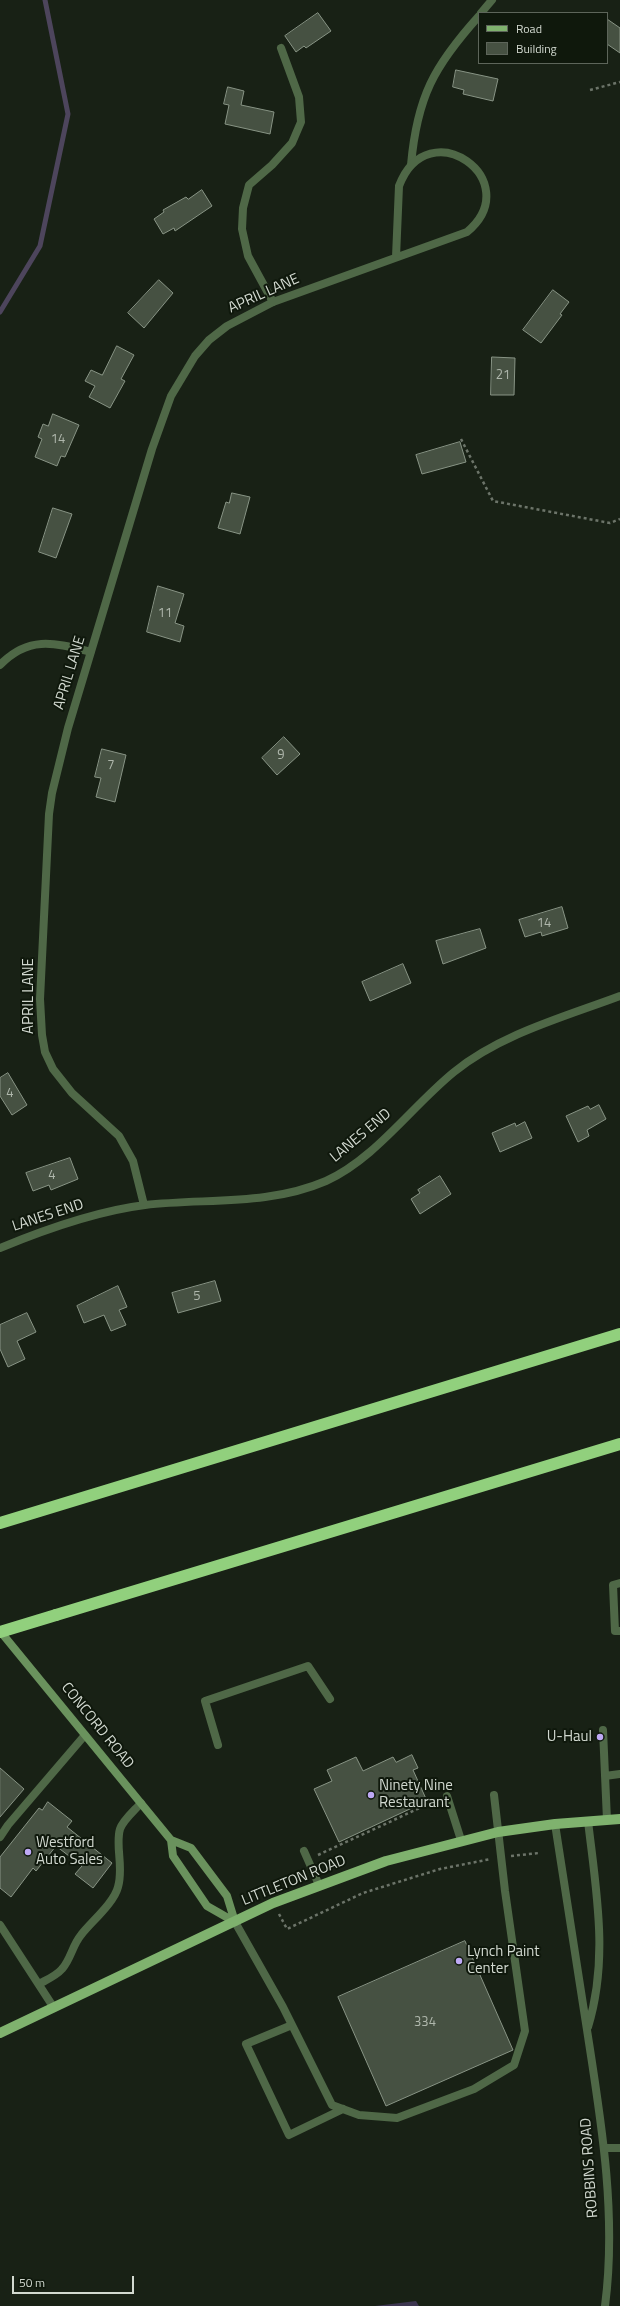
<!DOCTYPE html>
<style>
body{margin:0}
#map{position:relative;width:620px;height:2306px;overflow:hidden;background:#182115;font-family:"Titillium Web",sans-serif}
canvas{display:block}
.legend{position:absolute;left:478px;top:12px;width:130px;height:52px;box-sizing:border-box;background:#0f180c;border:1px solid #5d655a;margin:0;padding:5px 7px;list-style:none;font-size:12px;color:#d2d9d0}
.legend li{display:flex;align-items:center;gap:8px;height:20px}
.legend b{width:20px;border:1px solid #5d655a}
.scale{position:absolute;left:12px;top:2276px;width:122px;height:18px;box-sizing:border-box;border:2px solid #d2d9d0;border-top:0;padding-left:5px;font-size:12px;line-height:14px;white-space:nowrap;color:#d2d9d0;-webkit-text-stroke:3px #0f180c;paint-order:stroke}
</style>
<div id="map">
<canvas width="620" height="2306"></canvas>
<ul class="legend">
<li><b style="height:5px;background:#7fb26e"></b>Road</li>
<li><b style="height:11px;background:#465142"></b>Building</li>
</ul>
<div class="scale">50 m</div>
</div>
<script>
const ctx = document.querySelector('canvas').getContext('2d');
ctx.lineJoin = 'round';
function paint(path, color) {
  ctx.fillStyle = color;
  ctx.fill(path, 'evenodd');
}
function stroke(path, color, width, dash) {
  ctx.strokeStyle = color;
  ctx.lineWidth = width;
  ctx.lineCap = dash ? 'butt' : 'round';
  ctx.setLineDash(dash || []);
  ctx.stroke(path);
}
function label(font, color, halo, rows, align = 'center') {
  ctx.font = font + ' "Titillium Web",sans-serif';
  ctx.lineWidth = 4;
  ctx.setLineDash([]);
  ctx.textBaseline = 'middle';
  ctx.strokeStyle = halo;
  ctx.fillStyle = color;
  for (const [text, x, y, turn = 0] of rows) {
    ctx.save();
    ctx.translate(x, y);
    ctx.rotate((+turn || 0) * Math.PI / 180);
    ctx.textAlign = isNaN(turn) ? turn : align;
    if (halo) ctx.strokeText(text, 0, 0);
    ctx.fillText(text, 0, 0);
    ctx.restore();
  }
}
paint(new Path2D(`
 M 416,2301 L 419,2306 L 375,2306 Z`), '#3d3650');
stroke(new Path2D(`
 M 0,312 L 40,246 L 68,114 L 45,0`), '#4d455c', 5);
const building = new Path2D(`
 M 318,13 L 331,31 L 306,48 L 304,46 L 296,52 L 285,36 Z
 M 607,19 L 620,28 L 620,53 L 607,44 Z
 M 456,70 L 498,79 L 493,101 L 463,94 L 464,90 L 453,87 Z
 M 228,87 L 244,91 L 241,105 L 274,112 L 270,134 L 225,124 L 229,105 L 224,104 Z
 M 202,190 L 212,206 L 175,231 L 174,228 L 163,234 L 154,219 L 164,212 L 163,210 L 186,197 L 188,199 Z
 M 159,280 L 173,293 L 144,328 L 128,313 Z
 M 553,290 L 569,302 L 560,314 L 562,315 L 541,343 L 523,330 Z
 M 117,346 L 134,355 L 121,379 L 125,381 L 110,408 L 89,397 L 95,386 L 85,381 L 91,370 L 102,375 Z
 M 492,357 L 515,358 L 514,395 L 491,395 Z
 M 53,414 L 79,425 L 65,457 L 61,456 L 57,466 L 35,457 L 42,439 L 38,437 L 43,424 L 48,426 Z
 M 460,442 L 466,462 L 422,474 L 416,455 Z
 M 232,493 L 250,497 L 240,534 L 218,528 L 226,502 L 229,503 Z
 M 53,508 L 72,514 L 56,558 L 39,552 Z
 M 158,586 L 184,594 L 175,623 L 184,626 L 180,642 L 147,632 Z
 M 284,737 L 300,754 L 277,775 L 262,758 Z
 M 102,749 L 126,755 L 115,802 L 96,797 L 101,778 L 95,777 Z
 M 562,907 L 568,928 L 542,936 L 541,932 L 525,937 L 519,920 Z
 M 480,929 L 486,948 L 443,964 L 436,941 Z
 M 403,964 L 411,983 L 370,1001 L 362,982 Z
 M 8,1073 L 27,1105 L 12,1115 L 0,1096 L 0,1078 Z
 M 599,1105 L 606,1119 L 587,1130 L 589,1136 L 578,1142 L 566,1116 L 588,1106 L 590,1109 Z
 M 525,1122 L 532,1138 L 500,1152 L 492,1133 L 515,1123 L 516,1126 Z
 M 70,1158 L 78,1179 L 51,1190 L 49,1185 L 33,1191 L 26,1173 Z
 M 440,1176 L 451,1194 L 420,1214 L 411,1199 L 420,1193 L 418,1190 Z
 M 215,1281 L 221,1301 L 178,1313 L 172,1293 Z
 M 118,1286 L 127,1307 L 119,1310 L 126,1325 L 111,1331 L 104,1315 L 84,1323 L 77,1306 Z
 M 27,1313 L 36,1332 L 17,1341 L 25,1359 L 8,1367 L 0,1349 L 0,1325 Z
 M 412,1755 L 418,1768 L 413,1770 L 427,1801 L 339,1842 L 314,1789 L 332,1781 L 327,1770 L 356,1757 L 363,1771 L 393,1757 L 396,1762 Z
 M 0,1768 L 24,1789 L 0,1817 Z
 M 48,1802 L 72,1821 L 67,1827 L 112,1863 L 93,1888 L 75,1874 L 82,1866 L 56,1846 L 36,1871 L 33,1868 L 11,1897 L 0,1888 L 0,1857 L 39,1808 L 42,1810 Z
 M 465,1941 L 513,2050 L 386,2106 L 338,1997 Z`);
paint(building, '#465142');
stroke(building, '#889485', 1);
stroke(new Path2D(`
 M 590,90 L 620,82
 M 461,439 L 493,501 L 610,523 L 620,519
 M 318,1855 L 437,1800
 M 511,1856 L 539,1853
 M 265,1885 L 268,1892
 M 279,1914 L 287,1929 L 363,1893 L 440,1869 L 491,1859`), '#6c7469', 2.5, [3, 3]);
stroke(new Path2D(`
 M 481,13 L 492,0
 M 411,165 C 417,97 434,66 479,16
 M 273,302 L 248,256 L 242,229 L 243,208 L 249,185 L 272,165 L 292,143 L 301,122 L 299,97 L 281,48
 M 620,1583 L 613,1585 L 615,1631 L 620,1631
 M 603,1730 L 607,1820
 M 218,1745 L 205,1701 L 308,1666 L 330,1699
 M 605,1776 L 620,1774
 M 447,1796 L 461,1840
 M 555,1824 C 566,1893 576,1961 587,2030 C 601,2120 617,2214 605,2306
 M 0,1837 L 8,1825 L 85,1735
 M 304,1851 L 319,1885
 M 235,1922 L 283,2007 L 332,2105 L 359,2115 L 397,2118 L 474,2089 L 514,2065 L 525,2031 L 505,1891 L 494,1795
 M 0,1925 L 54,2008
 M 39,1984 C 46,1980 56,1976 62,1969 C 71,1959 72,1946 81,1935 C 91,1922 114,1903 118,1887 C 124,1867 115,1846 120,1829 C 123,1820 135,1810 141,1803
 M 292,2025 L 246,2044 L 289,2135 L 343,2109
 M 588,2027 C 609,1959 596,1890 588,1821`), '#4f6847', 8);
stroke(new Path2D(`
 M 0,665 C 29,635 55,643 91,652
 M 144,1205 L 133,1161 L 119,1136 L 72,1093 L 53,1069 L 45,1052 L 42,1035 L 40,999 L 49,814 L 52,793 L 68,728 L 152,449 L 171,396 L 195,356 L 209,340 L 227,326 L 273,302 L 467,232 C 528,181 428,109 399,186 L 396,257
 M 0,1248 C 46,1229 96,1211 145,1205 C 207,1198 268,1206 326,1181 C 375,1159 412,1106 454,1072 C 501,1034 564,1017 620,996
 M 604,2148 L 620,2148`), '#4f6847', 8);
stroke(new Path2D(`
 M 0,1631 L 171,1840 L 191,1848 L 227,1896 L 235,1922
 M 171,1840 L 173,1856 L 207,1906 L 235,1922`), '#6a925d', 8);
stroke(new Path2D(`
 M 0,2033 L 273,1903 L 386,1861 L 498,1832 L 555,1824 L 620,1819`), '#7fb26e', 10);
stroke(new Path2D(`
 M 0,1523 L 620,1334
 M 56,1615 L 620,1444`), '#91d07d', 12);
stroke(new Path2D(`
 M 0,1632 L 56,1615`), '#91d07d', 12);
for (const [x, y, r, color] of [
 [600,1737,4,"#bea9f5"],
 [371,1795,4,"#bea9f5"],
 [28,1852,4,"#bea9f5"],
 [459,1961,4,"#bea9f5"]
]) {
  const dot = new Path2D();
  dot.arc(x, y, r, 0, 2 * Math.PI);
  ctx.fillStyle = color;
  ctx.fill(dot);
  stroke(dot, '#0f180c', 1.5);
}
label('13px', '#afb7ac', null, [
 ["21",503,376],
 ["14",58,440],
 ["11",165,614],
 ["9",281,756],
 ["7",111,766],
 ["14",544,924],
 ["4",10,1094],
 ["4",52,1176],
 ["5",197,1297],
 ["334",425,2023]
]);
label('15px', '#d2d9d0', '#0f180c', [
 ["APRIL LANE",264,294,-24],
 ["APRIL LANE",70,673,-73],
 ["APRIL LANE",29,996,-90],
 ["LANES END",361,1136,-40],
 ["LANES END",48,1216,-18],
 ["CONCORD ROAD",97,1726,51],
 ["LITTLETON ROAD",294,1881,-22],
 ["ROBBINS ROAD",590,2168,-94]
]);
label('15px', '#d2d9d0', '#0f180c', [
 ["U-Haul",592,1737,"right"],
 ["Ninety Nine",379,1786],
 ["Restaurant",379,1803],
 ["Westford",36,1843],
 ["Auto Sales",36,1860],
 ["Lynch Paint",467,1952],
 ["Center",467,1969]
], 'left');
</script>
